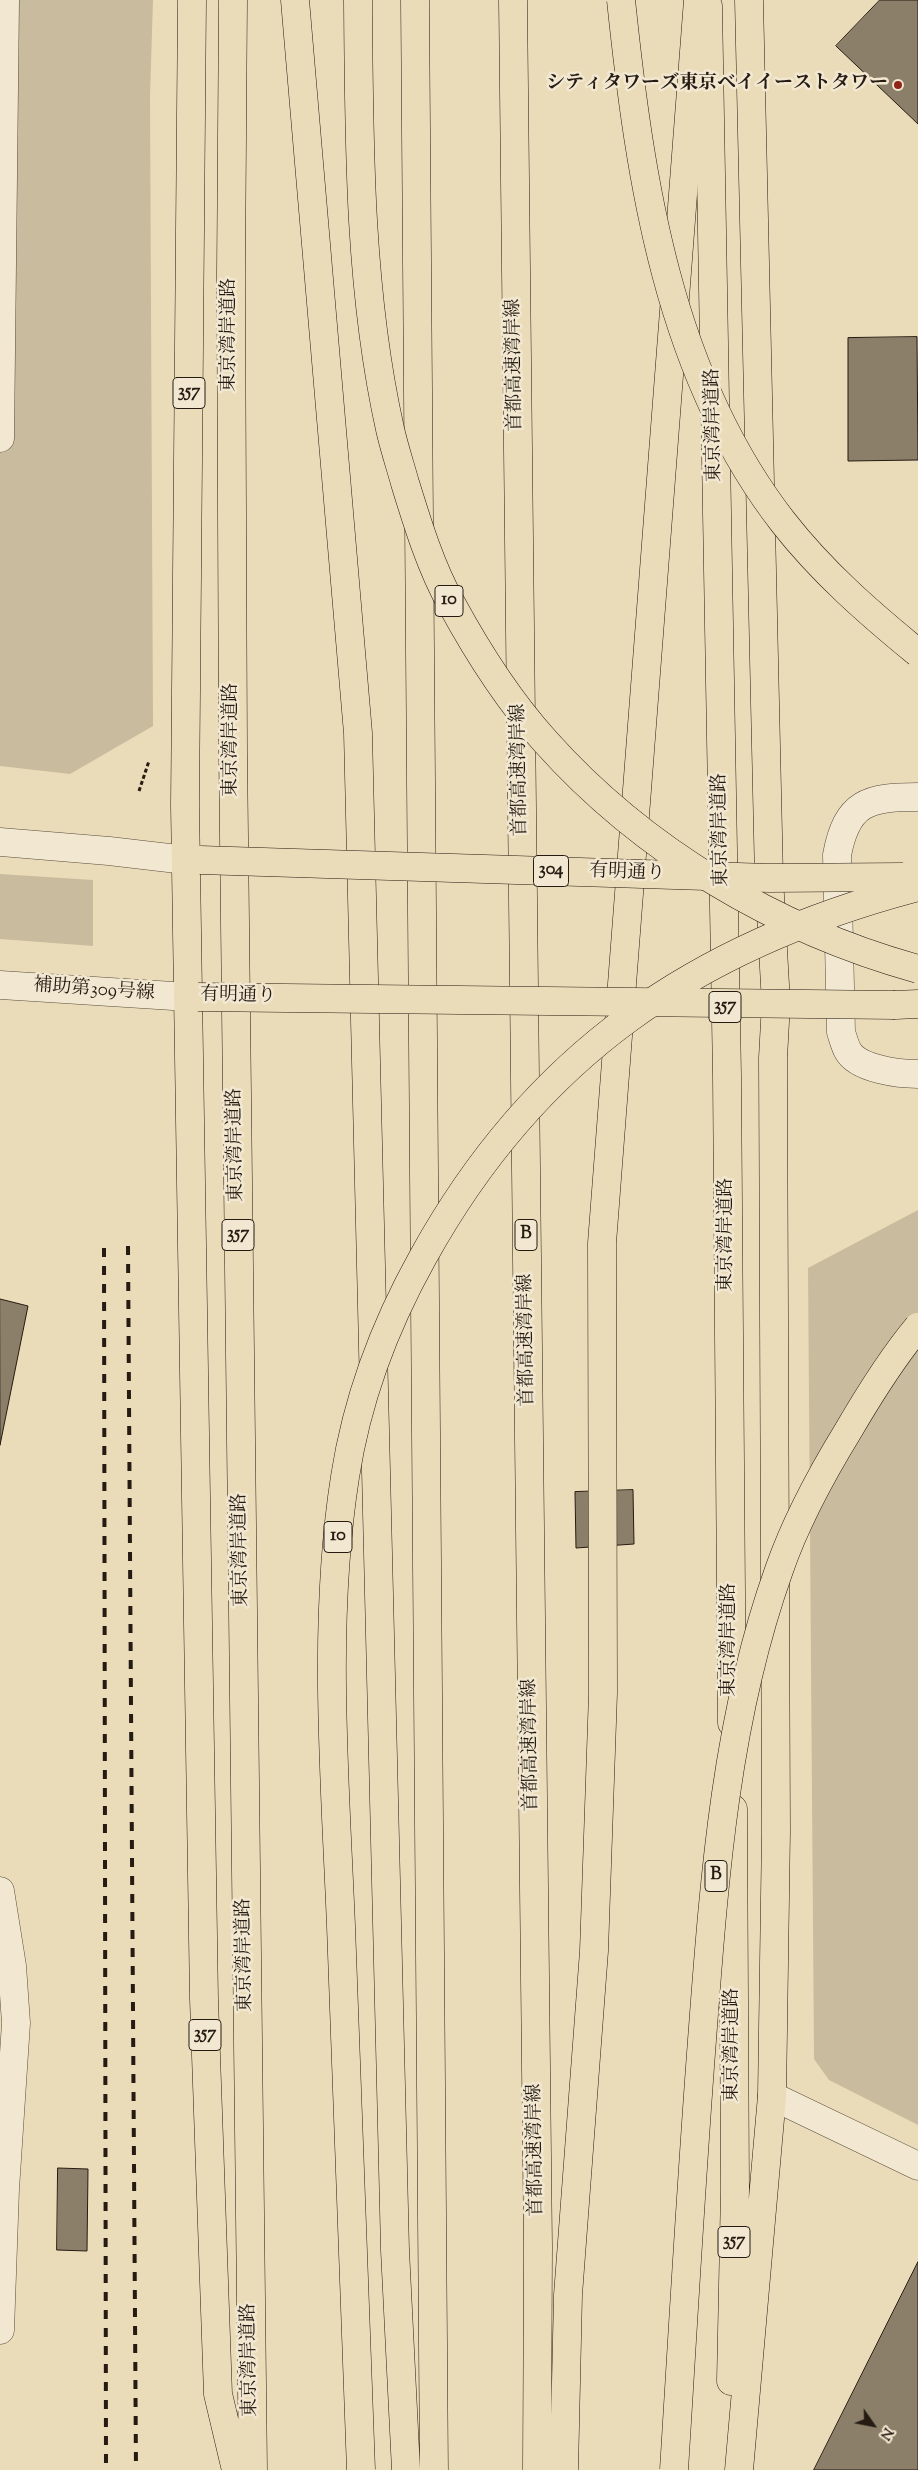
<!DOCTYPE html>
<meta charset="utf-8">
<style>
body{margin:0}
#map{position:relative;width:918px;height:2470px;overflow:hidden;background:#ebdcb9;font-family:"Sorts Mill Goudy",serif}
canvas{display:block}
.north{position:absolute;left:848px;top:2400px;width:50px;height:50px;-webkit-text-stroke:4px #f2e8d2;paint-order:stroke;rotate:123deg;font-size:14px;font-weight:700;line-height:20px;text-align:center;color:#251b12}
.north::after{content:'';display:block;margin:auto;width:18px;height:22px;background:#251b12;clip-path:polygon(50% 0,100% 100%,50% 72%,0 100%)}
</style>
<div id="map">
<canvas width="918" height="2470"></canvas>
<div class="north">N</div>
</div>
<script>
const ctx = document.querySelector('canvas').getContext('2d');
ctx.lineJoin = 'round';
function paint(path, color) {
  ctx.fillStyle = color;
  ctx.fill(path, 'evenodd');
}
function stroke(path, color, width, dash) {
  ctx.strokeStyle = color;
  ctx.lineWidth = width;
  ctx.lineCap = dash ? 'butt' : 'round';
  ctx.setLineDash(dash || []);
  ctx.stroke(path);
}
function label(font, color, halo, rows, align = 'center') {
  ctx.font = font + ' "Sorts Mill Goudy","Noto Serif JP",serif';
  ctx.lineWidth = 5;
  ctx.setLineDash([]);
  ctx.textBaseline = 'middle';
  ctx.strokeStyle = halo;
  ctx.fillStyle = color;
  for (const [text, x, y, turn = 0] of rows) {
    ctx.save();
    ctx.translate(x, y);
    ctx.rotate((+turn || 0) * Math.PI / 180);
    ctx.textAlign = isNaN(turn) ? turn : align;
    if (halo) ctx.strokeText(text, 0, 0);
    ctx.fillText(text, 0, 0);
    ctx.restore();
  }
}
paint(new Path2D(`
 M 0,0 L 153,0 L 150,96 L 153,726 L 70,774 L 0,766 Z
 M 0,874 L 93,880 L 93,946 L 0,939 Z
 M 918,1210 L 918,2125 L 829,2080 L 814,2059 L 808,1268 Z`), '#c9bb9d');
const building = new Path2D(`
 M 880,0 L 918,0 L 918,124 L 836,46 Z
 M 917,337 L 918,460 L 848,461 L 848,338 Z
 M 0,1299 L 28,1306 L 0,1445 Z
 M 633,1490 L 634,1544 L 576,1548 L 575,1492 Z
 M 58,2168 L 88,2169 L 87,2251 L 57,2250 Z
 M 918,2262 L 918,2470 L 814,2470 Z`);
paint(building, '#8c7f69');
stroke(building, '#251b12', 1);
const pedestrian = new Path2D(`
 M 0,438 L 5,0`);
const minor = new Path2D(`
 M 918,797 C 868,797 847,802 837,855 L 841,1032 C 843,1038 845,1046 848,1051 C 858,1069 899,1074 918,1074`);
const tertiary = new Path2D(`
 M 0,842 L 109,851 L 186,860
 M 0,985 L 189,997
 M 0,1891 L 12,1966 L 16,2023 L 5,2189 L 0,2330
 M 772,2096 L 918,2166`);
const primary = new Path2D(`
 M 895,1005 L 918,1004`);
const trunk = new Path2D(`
 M 192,0 L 185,805 L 204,1999 L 218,2394 L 236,2470
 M 233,0 L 231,274 L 233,751 L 253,2470
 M 708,6 L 727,1075 L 732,1723
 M 731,2381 L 735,2190 L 733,1809
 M 739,2470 L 772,2096 L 776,1831 L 773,1058 L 776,1003 L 769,878 L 749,0`);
const motorway = new Path2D(`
 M 295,0 L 358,733 L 395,2250 L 406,2470
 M 415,0 L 434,2470
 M 513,0 L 538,2246 L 537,2470
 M 564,2470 L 568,2295 L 594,1951 L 603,1693 L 602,1243 L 698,0`);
stroke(pedestrian, '#564b3c', 29);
stroke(minor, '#564b3c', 29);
stroke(tertiary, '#564b3c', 29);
stroke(primary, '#251b12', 29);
stroke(trunk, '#251b12', 29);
stroke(motorway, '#251b12', 29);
stroke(new Path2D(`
 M 139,791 L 149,761`), '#251b12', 3, [4, 2.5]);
stroke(pedestrian, '#f2e8d2', 28);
stroke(minor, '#f2e8d2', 28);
stroke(tertiary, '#f2e8d2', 28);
stroke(primary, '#ebdcb9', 28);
stroke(trunk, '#ebdcb9', 28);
stroke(motorway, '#ebdcb9', 28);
stroke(new Path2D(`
 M 128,1246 L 136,2470
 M 104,1248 L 106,2470`), '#251b12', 4, [9, 9]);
const primaryBridge = new Path2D(`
 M 200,860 L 769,878 L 903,877
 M 198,997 L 895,1005`);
const motorwayBridge = new Path2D(`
 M 358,0 C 359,143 359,290 390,429 C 394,447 400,465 405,483 C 417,522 431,568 451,603 C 477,651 508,700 545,741 C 643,851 777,930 918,969
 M 621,0 C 640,181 668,374 783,522 C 822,572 869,613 918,653
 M 361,2470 C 355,2289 348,2108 341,1926 C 335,1779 322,1623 345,1477 C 357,1399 385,1325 423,1257 C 535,1054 697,945 918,887
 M 674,2470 C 683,2327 691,2184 702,2040 C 714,1882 725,1721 779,1570 C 796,1521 821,1475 848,1431 C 869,1395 891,1359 918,1327`);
stroke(primaryBridge, '#251b12', 29, []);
stroke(motorwayBridge, '#251b12', 29, []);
stroke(primaryBridge, '#ebdcb9', 28);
stroke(motorwayBridge, '#ebdcb9', 28);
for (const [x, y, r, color] of [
 [898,85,5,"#8f2418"]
]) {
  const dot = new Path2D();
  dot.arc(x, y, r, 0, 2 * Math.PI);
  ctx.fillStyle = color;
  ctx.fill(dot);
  stroke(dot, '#f2e8d2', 2);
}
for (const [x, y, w] of [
 [189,393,32],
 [449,601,28],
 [551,871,35],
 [725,1007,32],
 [238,1235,32],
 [526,1235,22],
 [338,1537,28],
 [716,1876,22],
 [205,2035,32],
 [734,2242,32]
]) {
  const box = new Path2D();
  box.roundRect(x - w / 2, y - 15.5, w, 31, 4);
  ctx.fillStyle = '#f2e8d2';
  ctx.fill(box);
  stroke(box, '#251b12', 1);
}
label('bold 18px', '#251b12', null, [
 ["357",189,393],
 ["10",449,601],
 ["304",551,871],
 ["357",725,1007],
 ["357",238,1235],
 ["B",526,1235],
 ["10",338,1537],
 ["B",716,1876],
 ["357",205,2035],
 ["357",734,2242]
]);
label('bold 19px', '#251b12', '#f2e8d2', [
 ["シティタワーズ東京ベイイーストタワー",888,85]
], 'right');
label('19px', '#251b12', '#f2e8d2', [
 ["東京湾岸道路",231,335,-90],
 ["首都高速湾岸線",516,365,-91],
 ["東京湾岸道路",715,425,-91],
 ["東京湾岸道路",233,740,-90],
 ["首都高速湾岸線",521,770,-91],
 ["東京湾岸道路",722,830,-91],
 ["有明通り",627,874,2],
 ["補助第309号線",94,991,4],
 ["有明通り",238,997,1],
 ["東京湾岸道路",237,1145,-91],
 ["東京湾岸道路",728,1235,-90],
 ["首都高速湾岸線",528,1340,-91],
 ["東京湾岸道路",242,1550,-91],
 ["東京湾岸道路",731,1640,-90],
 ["首都高速湾岸線",532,1745,-91],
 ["東京湾岸道路",246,1955,-91],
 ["東京湾岸道路",734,2045,-90],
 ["首都高速湾岸線",537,2150,-91],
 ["東京湾岸道路",251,2360,-91]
]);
</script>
